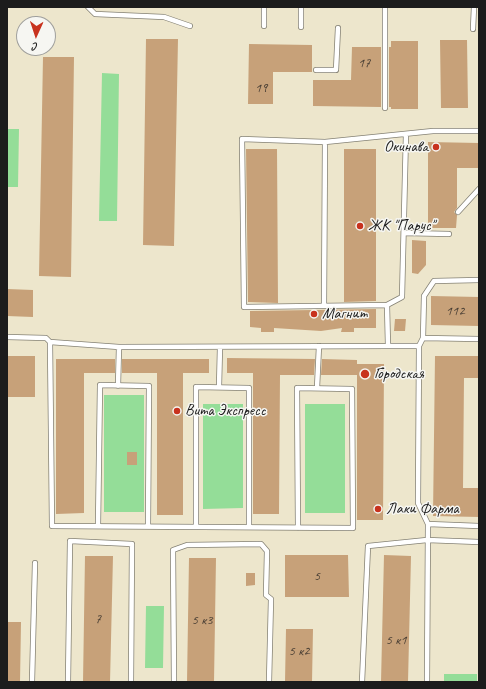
<!DOCTYPE html>
<meta charset="utf-8">
<style>
body{margin:0}
#map{position:relative;width:486px;height:689px;overflow:hidden;background:#ede6cc;font-family:Caveat,sans-serif}
canvas{display:block}
.frame{position:absolute;inset:0;border:8px solid #1c1c1c;pointer-events:none}
.north{position:absolute;left:16px;top:16px;width:40px;height:40px;box-sizing:border-box;background:#f6f6f2;border:1px solid #9f9f9c;border-radius:50%;rotate:183deg;font-size:11px;font-weight:700;line-height:16px;text-align:center;color:#1c1c1c}
.north::after{content:'';display:block;margin:auto;width:14px;height:18px;background:#c8321e;clip-path:polygon(50% 0,100% 100%,50% 72%,0 100%)}
</style>
<div id="map">
<canvas width="486" height="689"></canvas>
<div class="frame"></div>
<div class="north">С</div>
</div>
<script>
const ctx = document.querySelector('canvas').getContext('2d');
ctx.lineJoin = 'round';
function paint(path, color) {
  ctx.fillStyle = color;
  ctx.fill(path, 'evenodd');
}
function stroke(path, color, width, dash) {
  ctx.strokeStyle = color;
  ctx.lineWidth = width;
  ctx.lineCap = dash ? 'butt' : 'round';
  ctx.setLineDash(dash || []);
  ctx.stroke(path);
}
function label(font, color, halo, rows, align = 'center') {
  ctx.font = font + ' Caveat,sans-serif';
  ctx.lineWidth = 3;
  ctx.setLineDash([]);
  ctx.textBaseline = 'middle';
  ctx.strokeStyle = halo;
  ctx.fillStyle = color;
  for (const [text, x, y, turn = 0] of rows) {
    ctx.save();
    ctx.translate(x, y);
    ctx.rotate((+turn || 0) * Math.PI / 180);
    ctx.textAlign = isNaN(turn) ? turn : align;
    if (halo) ctx.strokeText(text, 0, 0);
    ctx.fillText(text, 0, 0);
    ctx.restore();
  }
}
paint(new Path2D(`
 M 102,73 L 119,74 L 117,221 L 99,221 Z
 M 7,129 L 19,129 L 18,187 L 7,187 Z
 M 104,395 L 144,395 L 144,512 L 104,512 Z
 M 203,404 L 243,404 L 243,508 L 203,509 Z
 M 305,404 L 345,404 L 345,513 L 305,513 Z
 M 146,606 L 164,606 L 163,668 L 145,668 Z
 M 444,674 L 477,674 L 477,682 L 444,682 Z`), '#94dd98');
paint(new Path2D(`
 M 146,39 L 178,39 L 174,246 L 143,245 Z
 M 440,40 L 467,40 L 468,108 L 441,108 Z
 M 391,41 L 418,41 L 418,109 L 391,109 L 391,107 L 389,107 L 389,47 L 391,47 Z
 M 249,44 L 312,45 L 312,72 L 273,72 L 273,104 L 248,104 Z
 M 352,47 L 381,47 L 381,107 L 313,106 L 313,80 L 351,80 Z
 M 43,57 L 74,57 L 71,277 L 39,276 Z
 M 428,142 L 479,143 L 479,168 L 457,168 L 457,208 L 454,212 L 457,215 L 456,228 L 428,228 Z
 M 246,149 L 277,149 L 278,303 L 248,302 Z
 M 344,149 L 376,149 L 376,301 L 344,302 Z
 M 412,240 L 426,241 L 426,265 L 418,274 L 412,273 Z
 M 7,289 L 33,290 L 33,317 L 7,316 Z
 M 431,296 L 479,297 L 479,326 L 431,325 Z
 M 376,309 L 376,328 L 354,328 L 354,332 L 341,332 L 342,328 L 321,331 L 274,328 L 274,332 L 261,332 L 261,328 L 250,327 L 250,311 Z
 M 395,319 L 406,319 L 405,331 L 394,331 Z
 M 7,356 L 35,356 L 35,397 L 7,397 Z
 M 435,356 L 479,356 L 479,378 L 464,378 L 463,488 L 479,488 L 479,517 L 433,516 Z
 M 227,358 L 315,359 L 314,375 L 280,375 L 279,514 L 253,514 L 253,373 L 227,373 Z
 M 56,359 L 115,359 L 115,373 L 84,373 L 84,513 L 56,514 Z
 M 122,359 L 209,359 L 209,373 L 183,373 L 183,515 L 157,515 L 157,373 L 122,373 Z
 M 322,359 L 357,360 L 357,364 L 384,364 L 383,520 L 357,520 L 357,375 L 321,375 Z
 M 127,452 L 137,452 L 137,465 L 127,465 Z
 M 285,555 L 348,555 L 349,597 L 285,597 Z
 M 384,555 L 411,556 L 408,682 L 381,682 Z
 M 85,556 L 113,556 L 110,682 L 83,682 Z
 M 189,558 L 216,558 L 214,682 L 187,682 Z
 M 246,573 L 255,573 L 255,585 L 246,586 Z
 M 7,622 L 21,622 L 20,682 L 7,682 Z
 M 286,629 L 313,629 L 312,682 L 285,682 Z`), '#c7a179');
const service = new Path2D(`
 M 88,7 L 95,14 L 164,17 L 190,26
 M 301,7 L 301,27
 M 385,7 L 385,108
 M 264,26 L 264,7
 M 473,29 L 474,7
 M 316,70 L 336,70 L 338,28
 M 406,134 L 402,297 L 387,305 L 244,307 L 242,139 L 325,142 L 433,131 L 479,131
 M 458,212 L 479,189
 M 404,233 L 449,234
 M 387,305 L 388,346
 M 324,306 L 325,142
 M 7,337 L 46,338 L 50,342 L 119,347 L 388,346 L 419,346 L 423,338 L 479,339
 M 423,338 L 424,296 L 434,281 L 479,280
 M 50,342 L 52,526 L 353,528 L 352,389 L 297,388 L 298,528
 M 419,346 L 418,503 L 428,524 L 479,526
 M 118,386 L 119,347
 M 219,387 L 220,347
 M 317,388 L 319,346
 M 98,526 L 100,385 L 149,386 L 148,526
 M 196,527 L 196,387 L 249,388 L 249,527
 M 32,682 L 35,563
 M 68,682 L 70,541 L 132,544 L 131,682
 M 174,682 L 173,550 L 187,545 L 261,544 L 267,551 L 266,595 L 271,599 L 269,682
 M 362,682 L 368,546 L 427,540 L 479,542
 M 427,682 L 428,524`);
stroke(service, '#848174', 6);
stroke(service, '#fff', 4.5);
for (const [x, y, r, color] of [
 [436,147,4,"#c8321e"],
 [360,226,4,"#c8321e"],
 [314,314,4,"#c8321e"],
 [365,374,5,"#c8321e"],
 [177,411,4,"#c8321e"],
 [378,509,4,"#c8321e"]
]) {
  const dot = new Path2D();
  dot.arc(x, y, r, 0, 2 * Math.PI);
  ctx.fillStyle = color;
  ctx.fill(dot);
  stroke(dot, '#f6f6f2', 1.5);
}
label('14px', '#473d33', null, [
 ["17",364,63],
 ["19",261,88],
 ["112",455,311],
 ["5",317,576],
 ["7",98,619],
 ["5 к3",202,620],
 ["5 к1",396,640],
 ["5 к2",299,651]
]);
label('16px', '#1c1c1c', '#f6f6f2', [
 ["Окинава",428,147,"right"],
 ["ЖК \"Парус\"",368,226],
 ["Магнит",322,314],
 ["Городская",374,374],
 ["Вита Экспресс",185,411],
 ["Лаки Фарма",386,509]
], 'left');
</script>
